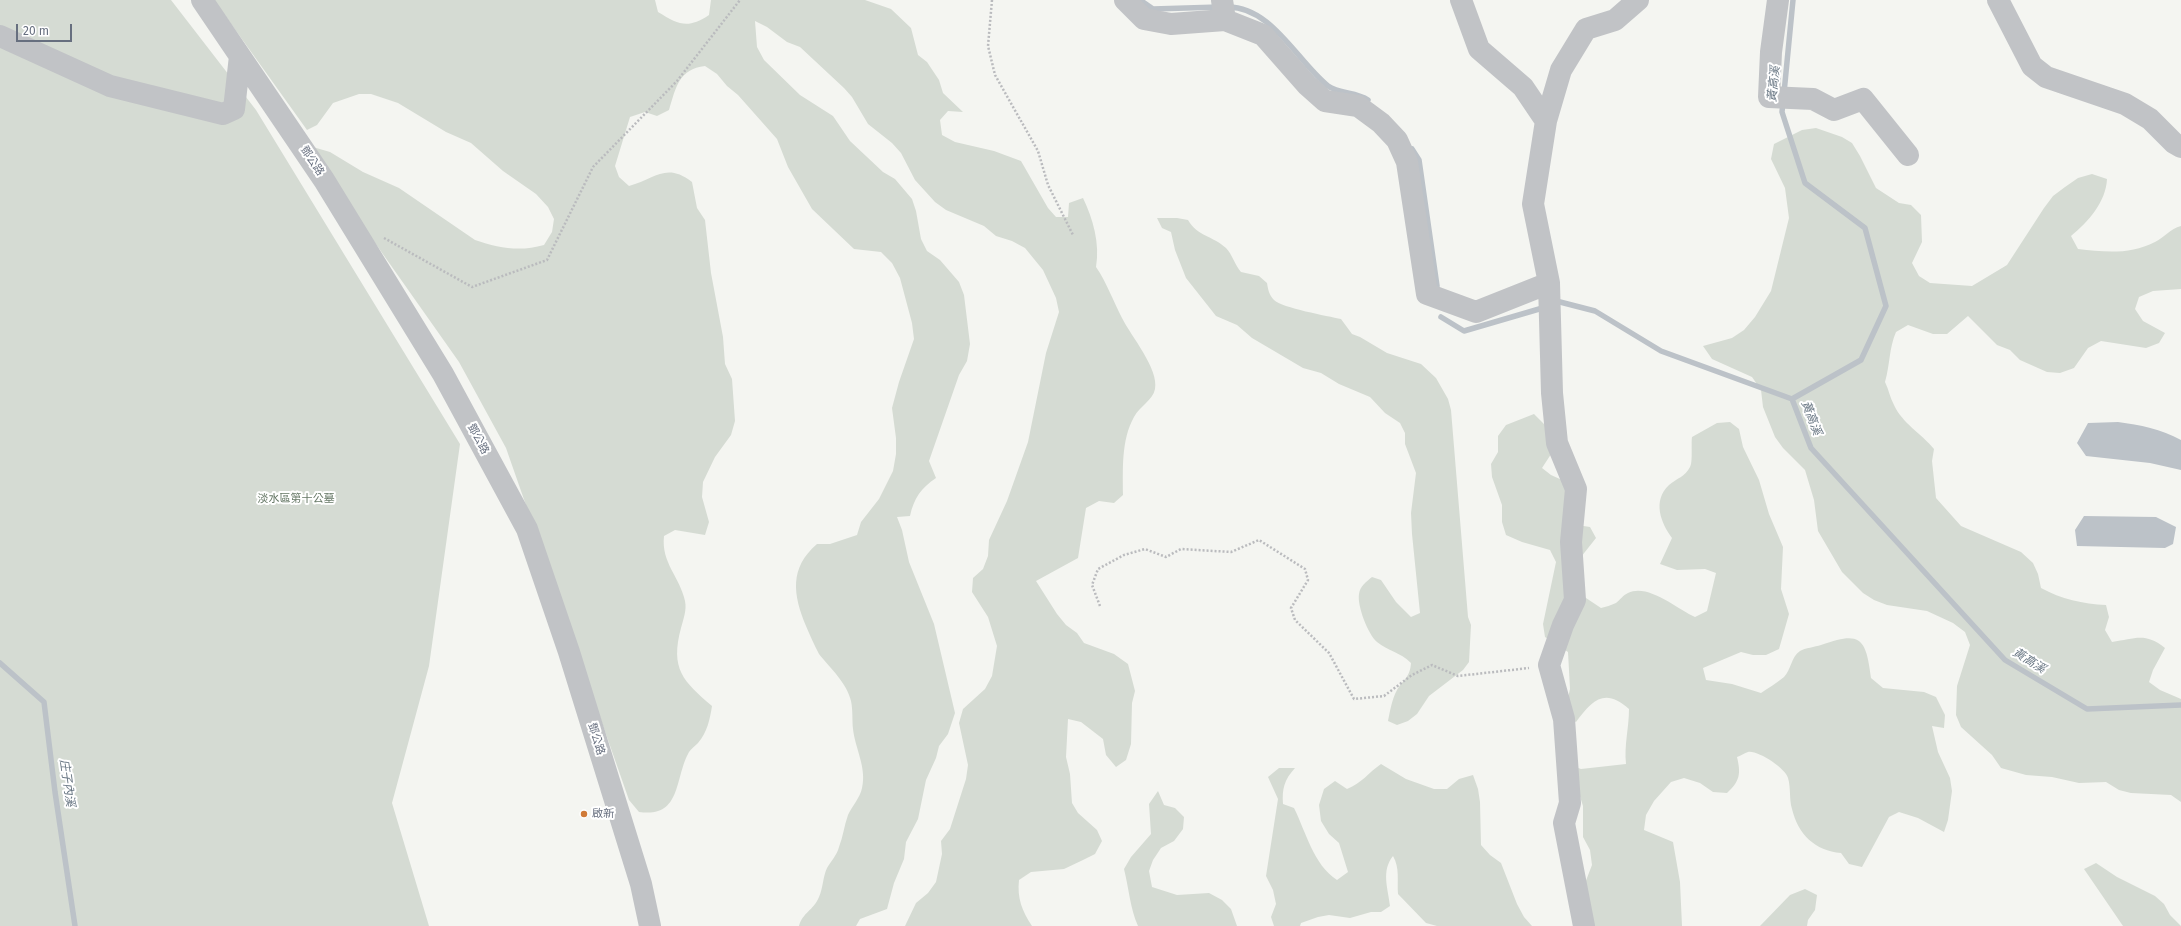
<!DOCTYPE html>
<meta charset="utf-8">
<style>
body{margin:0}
#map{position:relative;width:2181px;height:926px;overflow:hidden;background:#f4f5f1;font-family:"Fira Sans",sans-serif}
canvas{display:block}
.scale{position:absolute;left:16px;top:24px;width:56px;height:18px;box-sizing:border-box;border:2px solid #676f7f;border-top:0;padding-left:5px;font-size:12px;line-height:14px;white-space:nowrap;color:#676f7f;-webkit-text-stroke:3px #fff;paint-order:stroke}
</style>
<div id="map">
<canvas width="2181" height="926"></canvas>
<div class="scale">20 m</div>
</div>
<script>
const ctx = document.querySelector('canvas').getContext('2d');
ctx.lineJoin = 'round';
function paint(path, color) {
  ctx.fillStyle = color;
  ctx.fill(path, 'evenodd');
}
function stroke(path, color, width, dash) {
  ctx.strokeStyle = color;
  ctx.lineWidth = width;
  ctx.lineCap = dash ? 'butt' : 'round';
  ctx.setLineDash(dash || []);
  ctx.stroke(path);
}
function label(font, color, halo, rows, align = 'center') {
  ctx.font = font + ' "Fira Sans","Noto Sans TC",sans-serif';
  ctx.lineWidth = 4;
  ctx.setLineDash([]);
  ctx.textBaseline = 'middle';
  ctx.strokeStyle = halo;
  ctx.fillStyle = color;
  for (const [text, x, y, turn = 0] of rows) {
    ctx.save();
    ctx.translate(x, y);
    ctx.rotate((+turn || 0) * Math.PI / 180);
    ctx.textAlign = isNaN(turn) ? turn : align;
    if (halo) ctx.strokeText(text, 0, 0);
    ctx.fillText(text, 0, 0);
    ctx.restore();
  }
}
paint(new Path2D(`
 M 0,0 L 171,0 L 256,110 L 460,444 L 429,666 L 392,803 L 429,926 L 0,926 Z
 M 214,0 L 655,0 L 658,12 C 679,25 688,29 709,15 L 711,0 L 865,0 L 891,9 L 911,28 L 918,55 L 927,62 L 939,80 L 943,93 L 963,112 L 948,111 L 940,120 L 942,135 L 955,142 L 994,151 L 1021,161 L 1048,208 L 1056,217 L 1068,217 L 1069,203 L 1083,198 C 1093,219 1100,243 1096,267 C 1107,283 1113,301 1122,318 C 1131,336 1159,369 1155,389 C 1153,400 1140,406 1134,417 C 1121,440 1123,470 1123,495 L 1114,503 L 1099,501 L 1086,508 L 1078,558 L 1036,581 L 1057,614 L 1066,625 L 1077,633 L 1084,643 L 1114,654 L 1128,664 L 1135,691 L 1132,703 L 1131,744 L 1126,760 L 1116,767 L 1106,755 L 1103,739 L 1081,722 L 1068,719 L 1066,757 L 1070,774 L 1072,803 L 1078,813 L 1097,830 L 1102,841 L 1095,854 L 1083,860 L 1064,869 L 1031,872 L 1019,880 C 1017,898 1022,911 1032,926 L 905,926 L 916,903 L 928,893 L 936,882 L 942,854 L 941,841 L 950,829 L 966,779 L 968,765 L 959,723 L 963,709 L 985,689 L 992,676 L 997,646 L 988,617 L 972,592 L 973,578 L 983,569 L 988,556 L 989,540 L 1007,501 L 1028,442 L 1046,353 L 1059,312 L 1056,298 L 1043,270 L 1025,248 L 1012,241 L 996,236 L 984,226 L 946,210 L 935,202 L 915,180 L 901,153 L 892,143 L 868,124 L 852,97 L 844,88 L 800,47 L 787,42 L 767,27 L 755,21 L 757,47 L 764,60 L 800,95 L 833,116 L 850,141 L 883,172 L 895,179 L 912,199 L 916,211 L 921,239 L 927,251 L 940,260 L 959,282 L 964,295 L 970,344 L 967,361 L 959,375 L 929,461 L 936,478 C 921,488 914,498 910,516 L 897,517 L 902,530 L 909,562 L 934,624 L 955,713 L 948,734 L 939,746 L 936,758 L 926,780 L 918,819 L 906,842 L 904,859 L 894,883 L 887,909 L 860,919 L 856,926 L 799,926 C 803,912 813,911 819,897 C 823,888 823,876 827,868 C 831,861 837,855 839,847 C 843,837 844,826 848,815 C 852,806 860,798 862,788 C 867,768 855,748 853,729 C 852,720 853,710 851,701 C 847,683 830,668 819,654 C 814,645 810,635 806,626 C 793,595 789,568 817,544 L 830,544 L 857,535 L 861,522 L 879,499 L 893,471 L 896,454 L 896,438 L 892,408 L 899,382 L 914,339 L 912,323 L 900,278 L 892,263 L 881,252 L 854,249 L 812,209 L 788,167 L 777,139 L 738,95 L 727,86 L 717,74 L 705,66 C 679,69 676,87 669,110 L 657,116 L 645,112 L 630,117 L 615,166 L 619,177 L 629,186 C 655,179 666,162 692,182 L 697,208 L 705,220 L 711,273 L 723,337 L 725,364 L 732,379 L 735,421 L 731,435 L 715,457 L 703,482 L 702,497 L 709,522 L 705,535 L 675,530 L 664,536 C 661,563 680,577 685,601 C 687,610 683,620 681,628 C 670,669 683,681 712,706 C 710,719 707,733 698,743 C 695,746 691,749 689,752 C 674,779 682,818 639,812 L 629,800 L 506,448 L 459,362 L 306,145 L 330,152 L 363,172 L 399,188 L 475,240 C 498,248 520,252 544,245 L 552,232 L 554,219 L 548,207 L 536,194 L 503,171 L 471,143 L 446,132 L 398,103 L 371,94 L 359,94 L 333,103 L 317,125 L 307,130 Z
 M 1816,128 L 1842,137 L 1852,143 L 1860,156 L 1876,188 L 1899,203 L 1911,205 L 1921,215 L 1922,242 L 1912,263 L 1919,276 L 1930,283 L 1972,286 L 2007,265 L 2044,208 L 2053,196 L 2065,187 L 2078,178 L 2092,174 L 2107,179 C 2106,202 2088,222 2071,236 L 2078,249 C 2104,252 2130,255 2155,242 C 2165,237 2170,229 2181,226 L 2181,289 L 2153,291 L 2139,297 L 2135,309 L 2143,321 L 2165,333 L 2159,343 L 2146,348 L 2101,341 L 2088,348 L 2074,368 L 2060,373 L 2047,372 L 2020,360 L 2010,350 L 1997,345 L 1968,316 L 1947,334 L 1933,334 L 1908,325 L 1896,332 C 1889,348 1890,365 1885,382 C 1889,390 1890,398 1894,405 C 1902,423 1922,434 1934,449 L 1932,461 L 1936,498 L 1961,526 L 2021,552 L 2033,563 L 2038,574 L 2041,588 C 2061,599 2083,604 2106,605 L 2109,617 L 2105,630 L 2112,642 C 2135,639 2145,632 2165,648 L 2153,670 L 2149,682 L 2160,690 L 2181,699 L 2181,802 L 2171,795 L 2131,793 L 2119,790 L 2106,782 L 2079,783 L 2052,777 L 2026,775 L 2001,768 L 1992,755 L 1961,727 L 1956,715 L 1957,686 L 1970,645 L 1965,632 L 1953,623 L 1927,611 L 1887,605 L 1874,600 L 1863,593 L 1842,572 L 1818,531 L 1814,500 L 1805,470 L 1783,448 L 1775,437 L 1763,407 L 1761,390 L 1752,377 L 1712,359 L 1703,346 L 1732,338 L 1744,330 L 1755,317 L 1771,291 L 1789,218 L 1785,188 L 1771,159 L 1774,144 L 1802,130 Z
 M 1157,218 L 1177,218 L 1188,220 C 1197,236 1213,236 1226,248 C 1232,254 1235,265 1241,272 L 1259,276 L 1267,283 C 1268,289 1269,295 1274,300 C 1282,308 1328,316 1341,319 L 1352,334 L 1360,337 L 1387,353 L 1421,364 L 1436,378 L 1448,399 L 1451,410 L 1468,617 L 1471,625 L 1469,662 L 1463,670 L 1429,696 L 1417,714 L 1408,721 L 1397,725 L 1388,721 C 1390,711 1392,699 1397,690 C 1404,679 1410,677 1411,663 C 1400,652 1388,651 1377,642 C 1368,634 1357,606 1359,594 C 1360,586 1366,582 1372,577 L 1381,580 L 1396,602 L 1411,617 L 1420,613 L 1412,534 L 1411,513 L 1416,473 L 1405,444 L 1405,433 L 1400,423 L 1385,413 L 1370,397 L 1339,384 L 1321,373 L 1303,368 L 1252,338 L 1237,325 L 1216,316 L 1186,278 L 1175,250 L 1171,232 L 1162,228 Z
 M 1534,414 L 1544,424 L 1557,445 L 1542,468 L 1551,475 L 1562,480 L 1577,525 L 1590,527 L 1596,538 L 1581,557 L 1580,594 L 1601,608 C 1606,607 1611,605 1616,603 C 1620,600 1623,595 1628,593 C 1648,583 1677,609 1695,617 L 1707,611 L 1716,573 L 1705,569 L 1677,570 L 1660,564 L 1672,538 C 1661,523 1652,501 1669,485 C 1677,478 1685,477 1690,467 C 1693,463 1691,443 1692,437 L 1717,423 L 1730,422 L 1739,429 L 1743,447 L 1759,480 L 1769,514 L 1783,547 L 1781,589 L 1789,614 L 1779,649 L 1766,655 L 1753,655 L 1741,652 L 1703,668 L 1706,680 L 1732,684 L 1761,693 C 1768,688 1777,683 1784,677 C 1791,670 1791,657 1800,651 C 1805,648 1815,647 1821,645 C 1860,631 1866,637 1871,678 L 1883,688 L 1924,692 L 1936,697 L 1945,715 L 1944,728 L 1932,726 L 1938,752 L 1950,778 L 1952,791 L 1948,820 L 1944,832 L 1918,818 L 1899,812 L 1889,817 L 1862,867 L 1849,864 L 1841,853 C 1815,851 1798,834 1792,809 C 1789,799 1791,788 1788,778 C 1786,769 1758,750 1748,752 C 1745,753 1740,756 1737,757 C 1741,774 1740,781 1727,793 L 1713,792 L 1700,783 L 1684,778 L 1671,782 L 1654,801 L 1646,815 L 1644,830 L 1673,842 L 1680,882 L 1682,926 L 1584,926 L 1582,891 L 1592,865 L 1590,850 L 1583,837 L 1583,806 L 1570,765 L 1581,769 L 1626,764 C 1624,745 1629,728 1629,709 C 1605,687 1592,700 1576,722 L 1564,716 L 1570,689 L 1568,652 L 1545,637 L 1543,624 L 1556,562 L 1550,550 L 1522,542 L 1506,535 L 1502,522 L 1502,505 L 1492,477 L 1491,464 L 1498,452 L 1498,436 L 1506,425 Z
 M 1381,764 L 1406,779 L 1434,789 L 1447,789 L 1459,779 L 1473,775 L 1478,789 L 1480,802 L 1481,845 L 1490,855 L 1501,863 L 1517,904 L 1524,917 L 1532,926 L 1437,926 L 1426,923 L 1398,894 C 1397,881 1400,868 1393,856 C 1381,871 1388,888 1390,906 L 1381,912 L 1371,912 L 1350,918 L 1329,915 L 1318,917 L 1301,923 L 1300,926 L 1274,926 L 1271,917 L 1276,904 L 1273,890 L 1266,876 L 1278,799 L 1268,777 L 1279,768 L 1295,768 C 1284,780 1282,789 1283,804 L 1294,808 C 1306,832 1313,864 1337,880 L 1348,872 L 1339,843 L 1329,834 L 1321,821 L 1319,805 L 1324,789 L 1335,781 L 1347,789 C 1362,783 1368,773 1381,764 Z
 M 1158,791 L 1164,805 L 1175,808 L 1184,817 L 1183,829 L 1174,841 L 1161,848 L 1153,860 L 1149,871 L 1152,887 L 1177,895 L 1209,893 L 1222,900 L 1231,909 L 1237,926 L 1138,926 C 1130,908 1129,889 1124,869 L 1131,857 L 1151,834 L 1149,804 Z
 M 2096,863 L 2117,877 L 2155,896 L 2164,904 L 2170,915 L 2181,926 L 2123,926 L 2084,869 Z
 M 1805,889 L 1817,895 L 1815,910 L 1808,920 L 1807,926 L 1760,926 L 1790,895 Z`), '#d5dbd3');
paint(new Path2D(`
 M 2118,422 C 2140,425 2161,429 2181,440 L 2181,470 L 2150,463 L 2086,456 L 2077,443 L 2088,423 Z
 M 2084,516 L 2156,517 L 2176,527 L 2173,544 L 2165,548 L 2077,546 L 2075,530 Z`), '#bcc2c8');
stroke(new Path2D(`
 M 1140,0 L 1153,9 L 1219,7
 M 1227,7 C 1271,6 1297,61 1328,86 C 1339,94 1356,92 1368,100
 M 1784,93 L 1793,0
 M 1783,102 L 1782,112 L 1805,183 L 1865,228 L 1886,306 L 1861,360 L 1792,399
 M 1412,149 L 1419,160 L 1437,286
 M 1554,304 L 1560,302 L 1595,311 L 1661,351 L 1792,399
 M 1441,317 L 1464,331 L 1546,307
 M 1792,399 L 1811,448 L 2005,660 L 2087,709 L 2181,705
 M 0,663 L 44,702 L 55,792 L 75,926`), '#bcc2c8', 5.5);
stroke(new Path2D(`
 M 992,0 L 988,46 L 995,75 L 1038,151 L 1048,185 L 1073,235
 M 384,238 L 472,287 L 547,260 L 593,167 L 677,81 L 740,0
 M 1100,606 L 1092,585 L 1098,569 L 1124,555 L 1145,549 L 1166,557 L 1181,549 L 1231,552 L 1259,540 L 1305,569 L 1308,580 L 1291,608 L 1295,620 L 1329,653 L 1354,699 L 1384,696 L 1412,675 L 1432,665 L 1458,676 L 1529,668`), '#babbbe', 2.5, [2, 2]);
stroke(new Path2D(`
 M 202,0 L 324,180 L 443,374 L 527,529 L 569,652 L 641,884 L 650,926
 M 1125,0 L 1144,19 L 1171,24 L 1225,20 L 1263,35 L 1307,85 L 1325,101 L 1358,106 L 1381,123 L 1397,140 L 1407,162 L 1427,294 L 1476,312 L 1549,283
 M 1222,0 L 1225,20
 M 1461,0 L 1479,49 L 1523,87 L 1546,121
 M 1778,0 L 1771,52 L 1769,97 L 1813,99 L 1834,110 L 1863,99 L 1908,155
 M 1998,0 L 2032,66 L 2046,77 L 2125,104 L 2150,119 L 2174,143 L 2181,147
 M 0,36 L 110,86 L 223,114 L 234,109 L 240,56
 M 1584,926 L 1564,823 L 1570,803 L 1564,719 L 1549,665 L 1563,625 L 1575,600 L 1571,542 L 1576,489 L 1557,443 L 1552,393 L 1549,283 L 1533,204 L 1546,121 L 1561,70 L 1586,29 L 1615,20 L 1638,0`), '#c1c3c6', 22);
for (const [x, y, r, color] of [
 [584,814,4,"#d07a37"]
]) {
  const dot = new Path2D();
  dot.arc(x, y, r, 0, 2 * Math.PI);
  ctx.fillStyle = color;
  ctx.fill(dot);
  stroke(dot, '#fff', 1.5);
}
label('11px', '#676f7f', '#fff', [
 ["鄧公路",312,161,56],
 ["鄧公路",478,439,62],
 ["鄧公路",596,739,73]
]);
label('11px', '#657765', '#fff', [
 ["淡水區第十公墓",296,499]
]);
label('11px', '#676f7f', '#fff', [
 ["啟新",592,814]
], 'left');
label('italic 12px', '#687683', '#fff', [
 ["黃高溪",1774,84,-84],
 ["黃高溪",1811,418,69],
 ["黃高溪",2029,661,32],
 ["庄子內溪",67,783,82]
]);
</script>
